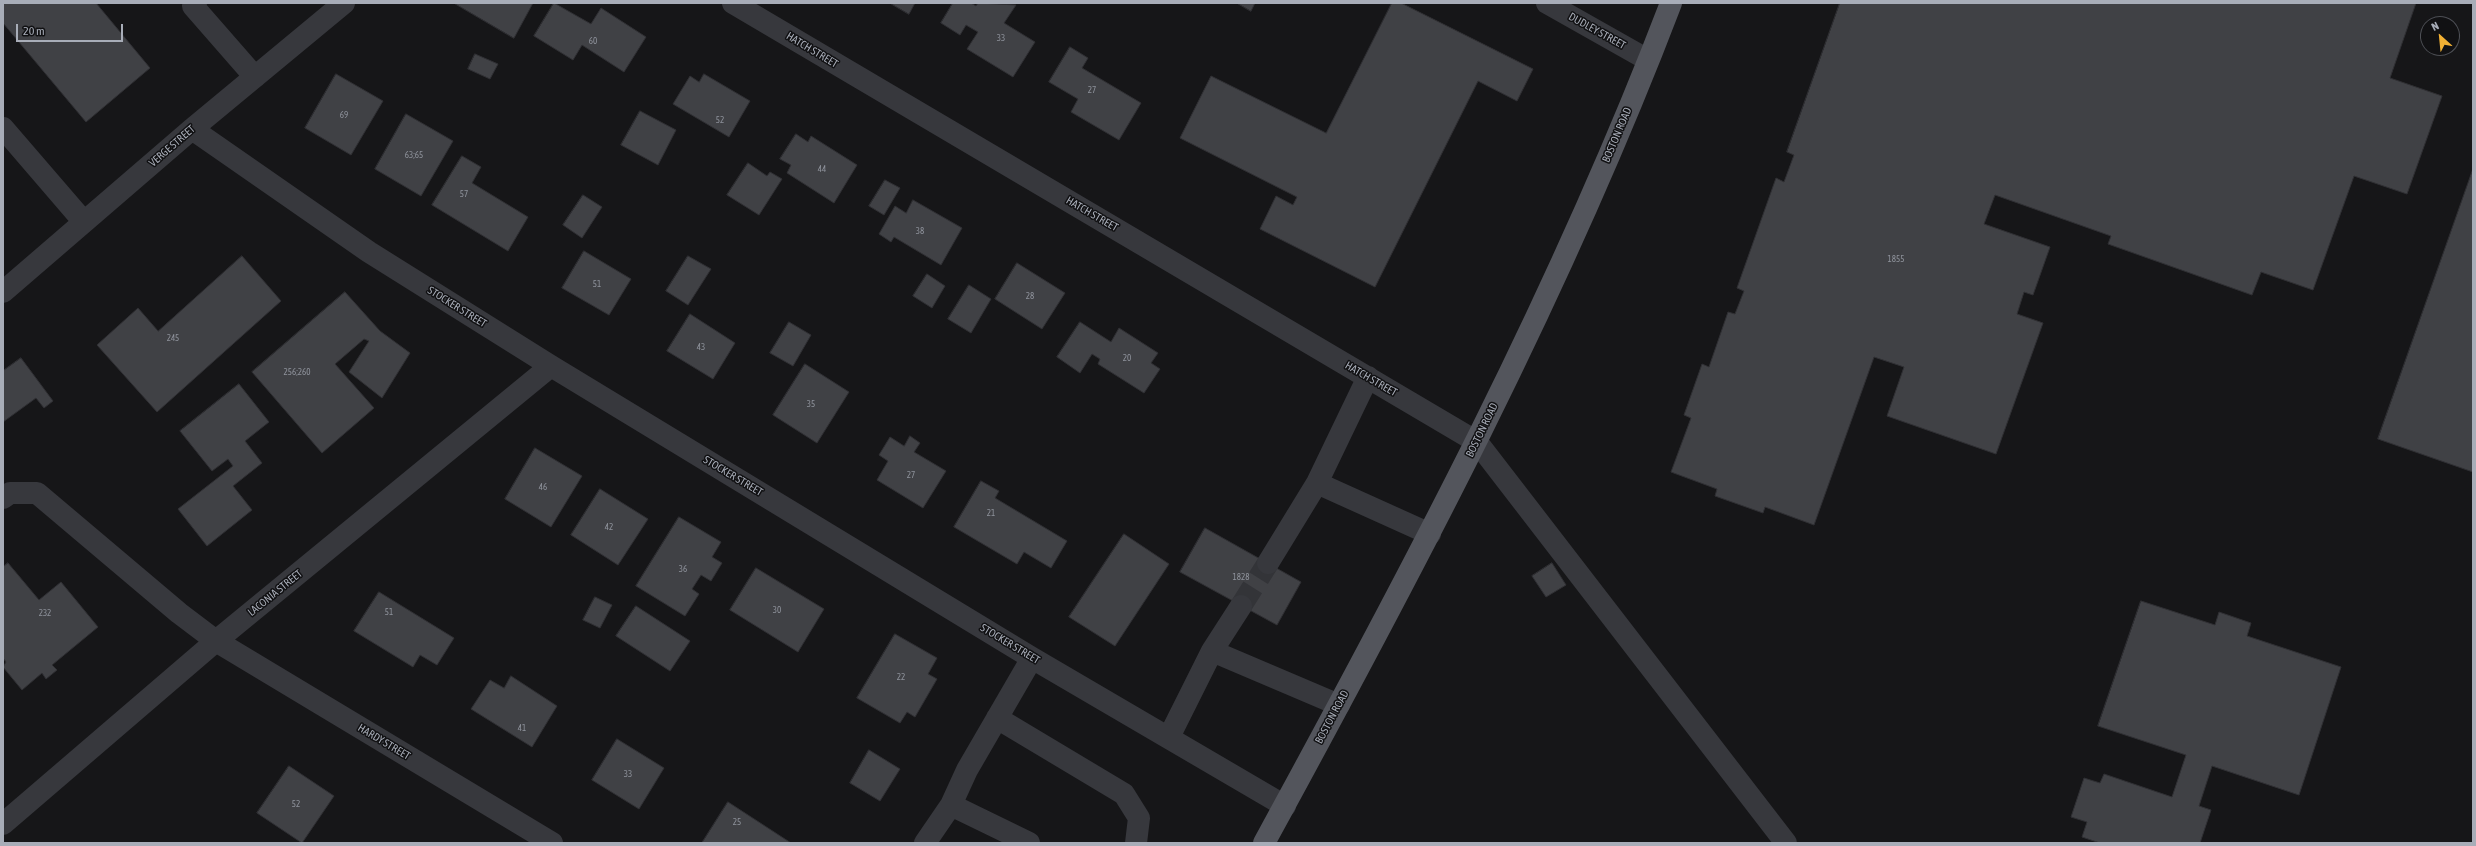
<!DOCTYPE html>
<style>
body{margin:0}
#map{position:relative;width:2476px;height:846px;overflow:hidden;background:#161618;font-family:"Asap Condensed",sans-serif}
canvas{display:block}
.frame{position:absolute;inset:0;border:4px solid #a8adb8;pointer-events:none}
.north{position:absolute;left:2420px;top:16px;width:40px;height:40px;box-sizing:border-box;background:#111113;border:1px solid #4d4f55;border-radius:50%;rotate:333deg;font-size:11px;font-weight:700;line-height:16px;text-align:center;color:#a8adb8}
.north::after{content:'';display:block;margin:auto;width:14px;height:18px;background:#f2b134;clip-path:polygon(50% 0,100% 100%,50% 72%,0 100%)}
.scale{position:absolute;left:16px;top:24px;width:107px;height:18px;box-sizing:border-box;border:2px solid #a8adb8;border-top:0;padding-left:5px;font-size:12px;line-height:14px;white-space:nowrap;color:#a8adb8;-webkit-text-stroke:3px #111113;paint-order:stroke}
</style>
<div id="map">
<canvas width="2476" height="846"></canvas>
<div class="frame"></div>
<div class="north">N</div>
<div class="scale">20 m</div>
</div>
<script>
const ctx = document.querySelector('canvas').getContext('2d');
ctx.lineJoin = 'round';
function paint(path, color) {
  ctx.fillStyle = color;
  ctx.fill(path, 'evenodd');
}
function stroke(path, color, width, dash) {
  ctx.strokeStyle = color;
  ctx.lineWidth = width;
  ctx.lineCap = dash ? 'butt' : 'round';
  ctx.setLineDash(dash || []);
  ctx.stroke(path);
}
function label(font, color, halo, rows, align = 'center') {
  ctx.font = font + ' "Asap Condensed",sans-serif';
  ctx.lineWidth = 3;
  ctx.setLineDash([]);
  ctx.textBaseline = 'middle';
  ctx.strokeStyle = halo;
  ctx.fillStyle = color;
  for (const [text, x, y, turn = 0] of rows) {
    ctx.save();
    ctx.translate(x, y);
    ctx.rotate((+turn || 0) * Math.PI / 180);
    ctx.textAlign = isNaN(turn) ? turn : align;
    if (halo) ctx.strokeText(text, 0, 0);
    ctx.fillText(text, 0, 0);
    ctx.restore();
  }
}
const building = new Path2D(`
 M 3,3 L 96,3 L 150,68 L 86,122 L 3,23 Z
 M 454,3 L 533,3 L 514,38 Z
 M 554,3 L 591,24 L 601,8 L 646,37 L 624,72 L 582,45 L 573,60 L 534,36 Z
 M 890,3 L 915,3 L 909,14 Z
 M 953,3 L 971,3 L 976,6 L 978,3 L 1016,5 L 1004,23 L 1035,42 L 1013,77 L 967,49 L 978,32 L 966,25 L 960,35 L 941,23 Z
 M 1237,3 L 1255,3 L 1251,11 Z
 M 1392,3 L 1401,3 L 1533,69 L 1517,101 L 1478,81 L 1375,287 L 1260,229 L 1276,196 L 1293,205 L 1297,197 L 1180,138 L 1211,76 L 1326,133 Z
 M 1840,3 L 2416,3 L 2390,78 L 2442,96 L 2407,194 L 2354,176 L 2313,290 L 2261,272 L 2252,295 L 2108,244 L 2111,236 L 1995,195 L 1984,224 L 2050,247 L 2033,295 L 2024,292 L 2017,314 L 2043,323 L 1996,454 L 1887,416 L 1904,367 L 1874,357 L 1814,525 L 1765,507 L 1763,513 L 1715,496 L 1717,489 L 1671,472 L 1691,418 L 1684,415 L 1702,364 L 1709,367 L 1728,312 L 1735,314 L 1744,291 L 1737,288 L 1776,178 L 1784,182 L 1794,155 L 1787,152 Z
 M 1070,47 L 1088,58 L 1082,68 L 1141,103 L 1119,140 L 1071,112 L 1078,99 L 1049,82 Z
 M 475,54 L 498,64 L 490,79 L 468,69 Z
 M 336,74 L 383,101 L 351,155 L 305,128 Z
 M 704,74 L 750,101 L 729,137 L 673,104 L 690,76 L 699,82 Z
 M 640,111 L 676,130 L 658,165 L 621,145 Z
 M 406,114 L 453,141 L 421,196 L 375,169 Z
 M 796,134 L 808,142 L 811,136 L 857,165 L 834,203 L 787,173 L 791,165 L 780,159 Z
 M 462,156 L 481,167 L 472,183 L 528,217 L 508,251 L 432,205 Z
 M 748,163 L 767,176 L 770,172 L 782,179 L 759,215 L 727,195 Z
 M 2473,169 L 2473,472 L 2378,439 Z
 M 885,180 L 900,188 L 884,215 L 869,206 Z
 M 583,195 L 602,207 L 582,238 L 563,225 Z
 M 913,200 L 962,228 L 941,265 L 894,237 L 891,242 L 879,234 L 895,206 L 906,213 Z
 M 584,251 L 631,279 L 609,315 L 562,288 Z
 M 242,256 L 281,301 L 157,412 L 97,345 L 138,308 L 158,331 Z
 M 688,256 L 711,269 L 688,305 L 666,291 Z
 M 1017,263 L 1065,293 L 1042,329 L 995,299 Z
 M 927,274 L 945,286 L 932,308 L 913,296 Z
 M 969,285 L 991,299 L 971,333 L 948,319 Z
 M 345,292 L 380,331 L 410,353 L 382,398 L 349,372 L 369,341 L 364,339 L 335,364 L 374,408 L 322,453 L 252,372 Z
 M 690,314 L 735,343 L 713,379 L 667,351 Z
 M 789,322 L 811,335 L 793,366 L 770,353 Z
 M 1080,322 L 1111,342 L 1119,328 L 1158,353 L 1151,363 L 1160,369 L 1144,393 L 1098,364 L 1100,359 L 1092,354 L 1080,373 L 1057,357 Z
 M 21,358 L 53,401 L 44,408 L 36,398 L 3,422 L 3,371 Z
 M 805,364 L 849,392 L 817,443 L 773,415 Z
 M 239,384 L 269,422 L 245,441 L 262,463 L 233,486 L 252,510 L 207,546 L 178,509 L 233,466 L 228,459 L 212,471 L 180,431 Z
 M 910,436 L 920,443 L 914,452 L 946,471 L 923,508 L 877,480 L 888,461 L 879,455 L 890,437 L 904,446 Z
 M 535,448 L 582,476 L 551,527 L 505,499 Z
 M 981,481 L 999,491 L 995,498 L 1067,541 L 1051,568 L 1024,552 L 1017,564 L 954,527 Z
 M 600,489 L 648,519 L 618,565 L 571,535 Z
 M 679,517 L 721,542 L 712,557 L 722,563 L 711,581 L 701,575 L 692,589 L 699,594 L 685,616 L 636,586 Z
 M 1205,528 L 1301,582 L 1277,625 L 1180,572 Z
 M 1124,534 L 1169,564 L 1115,646 L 1069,617 Z
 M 8,563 L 39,600 L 61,582 L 98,627 L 52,665 L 57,670 L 46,679 L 42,673 L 22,690 L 3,667 L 6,662 L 3,658 L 3,567 Z
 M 1552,563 L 1566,585 L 1546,597 L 1532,576 Z
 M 756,568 L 824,609 L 798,652 L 730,610 Z
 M 379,592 L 454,638 L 437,665 L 420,655 L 413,667 L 354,631 Z
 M 595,597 L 612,605 L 600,628 L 583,620 Z
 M 2141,601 L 2215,625 L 2219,612 L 2251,623 L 2247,636 L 2341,667 L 2299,795 L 2212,766 L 2199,806 L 2211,810 L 2200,843 L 2100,843 L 2082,837 L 2087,822 L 2071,817 L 2084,778 L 2100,783 L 2104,774 L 2172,797 L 2186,755 L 2098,726 Z
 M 636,606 L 690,641 L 670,671 L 616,636 Z
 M 895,634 L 937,658 L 928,674 L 937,679 L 915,717 L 907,712 L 900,723 L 857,698 Z
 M 511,676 L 557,706 L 532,747 L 471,709 L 490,680 L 504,688 Z
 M 617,739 L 664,768 L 639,809 L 592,780 Z
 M 869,750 L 900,769 L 880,801 L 850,783 Z
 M 289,766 L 334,796 L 302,843 L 257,813 Z
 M 728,802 L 791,843 L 702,843 Z`);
paint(building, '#404145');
stroke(building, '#303034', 1);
stroke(new Path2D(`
 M 1241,606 L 1268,563`), '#333438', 22, [22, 11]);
stroke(new Path2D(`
 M 196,3 L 193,6 L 255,77
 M 733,3 L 1477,442 L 1786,843
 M 1547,3 L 1648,60
 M 3,128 L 84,222
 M 192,129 L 369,252 L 551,366 L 1032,658 L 1285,806
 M 3,292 L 192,129 L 344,3
 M 1368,377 L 1317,483 L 1430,534
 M 3,498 L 10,493 L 37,493 L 179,613 L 216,641 L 552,843
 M 1268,563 L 1317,483
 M 1212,651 L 1241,606
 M 997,718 L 1124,794 L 1139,818 L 1136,843
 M 1169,737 L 1212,651 L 1339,705
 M 951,805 L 1029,843
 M 3,824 L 216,641 L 551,366
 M 925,843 L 951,805 L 967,770 L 1032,658`), '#37383d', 22);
stroke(new Path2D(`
 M 1264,843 C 1413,570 1560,294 1671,3`), '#53555c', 22);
label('9px', '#8e929b', null, [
 ["33",1001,38],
 ["60",593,41],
 ["27",1092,90],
 ["69",344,115],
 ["52",720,120],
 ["63;65",414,155],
 ["44",822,169],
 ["57",464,194],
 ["38",920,231],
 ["1855",1896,259],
 ["51",597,284],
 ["28",1030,296],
 ["245",173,338],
 ["43",701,347],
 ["20",1127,358],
 ["256;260",297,372],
 ["35",811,404],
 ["27",911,475],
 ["46",543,487],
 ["21",991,513],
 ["42",609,527],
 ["36",683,569],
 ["1828",1241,577],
 ["30",777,610],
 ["51",389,612],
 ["232",45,613],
 ["22",901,677],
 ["41",522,728],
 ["33",628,774],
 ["52",296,804],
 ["25",737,822]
]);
label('11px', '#a8adb8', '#111113', [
 ["DUDLEY STREET",1597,31,29],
 ["HATCH STREET",812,50,31],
 ["BOSTON ROAD",1617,135,-67],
 ["VERGE STREET",172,146,-41],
 ["HATCH STREET",1092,214,30],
 ["STOCKER STREET",457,307,32],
 ["HATCH STREET",1371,379,30],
 ["BOSTON ROAD",1482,430,-64],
 ["STOCKER STREET",733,476,31],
 ["LACONIA STREET",275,593,-39],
 ["STOCKER STREET",1010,644,31],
 ["BOSTON ROAD",1332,717,-62],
 ["HARDY STREET",384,742,31]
]);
</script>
